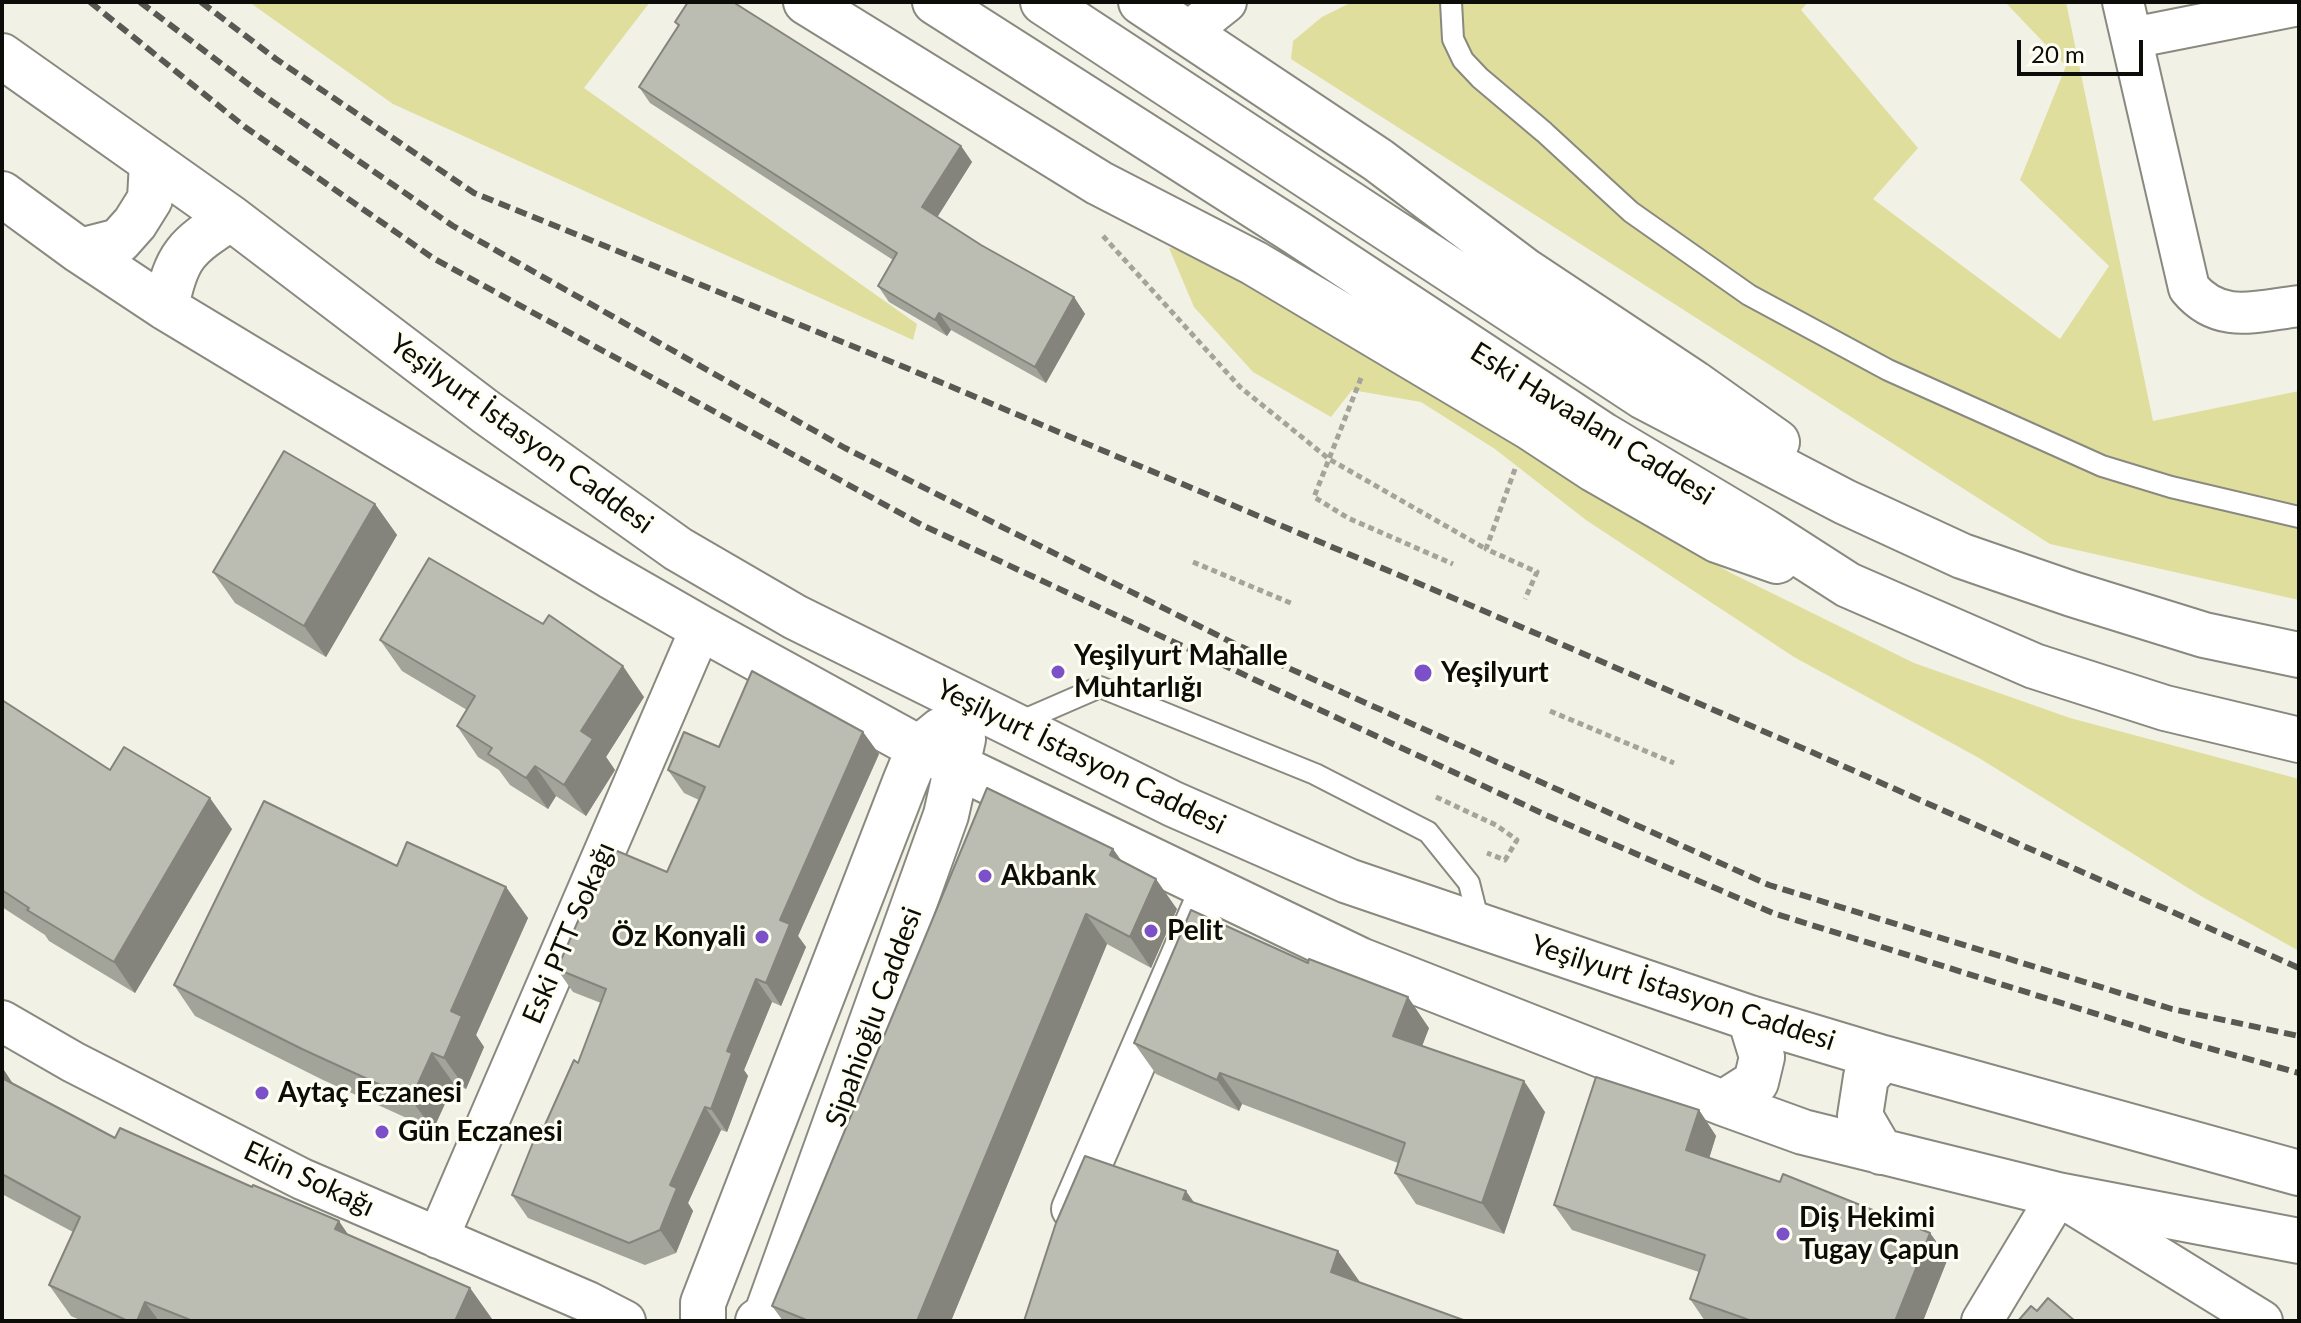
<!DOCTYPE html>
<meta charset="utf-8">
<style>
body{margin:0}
#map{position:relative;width:2301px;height:1323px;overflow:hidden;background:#f1f1e6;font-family:Lato,sans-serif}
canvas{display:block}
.frame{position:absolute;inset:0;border:4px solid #0c0c08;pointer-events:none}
.scale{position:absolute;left:2017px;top:40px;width:126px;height:36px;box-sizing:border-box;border:4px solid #0c0c08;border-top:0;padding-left:10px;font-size:24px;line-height:28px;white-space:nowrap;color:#0c0c08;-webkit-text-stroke:6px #fefef3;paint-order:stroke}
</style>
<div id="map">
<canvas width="2301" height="1323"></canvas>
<div class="frame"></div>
<div class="scale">20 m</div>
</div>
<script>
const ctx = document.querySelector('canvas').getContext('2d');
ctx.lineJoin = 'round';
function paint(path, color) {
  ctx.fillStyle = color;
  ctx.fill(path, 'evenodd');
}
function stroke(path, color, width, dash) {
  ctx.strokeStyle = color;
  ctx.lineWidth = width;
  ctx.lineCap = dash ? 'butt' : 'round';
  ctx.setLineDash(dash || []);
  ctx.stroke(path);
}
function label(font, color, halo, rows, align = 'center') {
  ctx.font = font + ' Lato,sans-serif';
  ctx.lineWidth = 6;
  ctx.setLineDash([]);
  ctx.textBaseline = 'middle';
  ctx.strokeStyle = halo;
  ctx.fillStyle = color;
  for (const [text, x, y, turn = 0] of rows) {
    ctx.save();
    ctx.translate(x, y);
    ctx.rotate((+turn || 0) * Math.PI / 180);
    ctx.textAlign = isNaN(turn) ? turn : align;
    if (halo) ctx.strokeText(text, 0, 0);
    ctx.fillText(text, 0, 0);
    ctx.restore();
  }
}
paint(new Path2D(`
 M 249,2 L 650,2 L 584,88 L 917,324 L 913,340 L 393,104 Z
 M 1352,2 L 1808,2 L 1801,10 L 1918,148 L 1873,199 L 2060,339 L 2109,266 L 2020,180 L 2066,66 L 2005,2 L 2066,2 L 2153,421 L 2299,391 L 2299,600 L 2050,544 L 1291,59 L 1293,41 L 1322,17 Z
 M 1169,248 L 1184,249 L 1345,331 L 1584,488 L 1731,573 L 1914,663 L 2070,718 L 2299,779 L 2299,951 L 2201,896 L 1979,758 L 1794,657 L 1586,520 L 1495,449 L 1421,402 L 1352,390 L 1331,417 L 1253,372 L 1194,307 Z`), '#dfde9d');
const service = new Path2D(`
 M 1451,2 L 1453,39 L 1463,60 L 1480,78 L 1544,132 L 1631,212 L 1749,295 L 1888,370 L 2102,466 L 2171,487 L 2299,517
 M 1017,723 L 1100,687 L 1315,774 L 1428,832 L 1469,883 L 1480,927`);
const minor = new Path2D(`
 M 2123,2 L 2189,288 C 2220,325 2256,311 2299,306
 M 1187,33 L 1226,2
 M 2132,38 L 2299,5
 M 2,1021 L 73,1062 L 302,1179 L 588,1302 L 625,1321
 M 1072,1209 L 1210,890
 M 438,1238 L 701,628
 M 1982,1321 L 2058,1195 L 2262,1321`);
const secondary = new Path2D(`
 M 2,56 L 231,218 L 486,412 L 678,549 L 795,617 L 1173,804 L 1348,881 L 1750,1018 L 1883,1058 L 2299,1173
 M 2,194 L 80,251 L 166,308 L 612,577 L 701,628 L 919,748 L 1360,960 L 1723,1103 L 1803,1132 L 2058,1195 L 2299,1241
 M 80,251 L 119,241 L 135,223 L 150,199 L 152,162
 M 166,308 C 176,255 186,247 231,218
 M 1723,1103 L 1756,1082 L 1762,1057 L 1750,1018
 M 1881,1152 L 1860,1116 L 1866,1077 L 1883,1058
 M 703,1321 L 703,1303 L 905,782 L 919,748 L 941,730
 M 758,1321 L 766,1316 L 946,815 L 963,739`);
const trunk = new Path2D(`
 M 806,2 L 1099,183 L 1254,263 L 1531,428 L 1595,470 L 1717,540 L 1777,561
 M 935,2 L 1297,233 L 1603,435 L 1764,531 L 1848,585 L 2034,666 L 2165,708 L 2299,740
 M 1043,2 L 1644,397 L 1845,502 L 1962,556 L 2072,594 L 2204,635 L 2299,655
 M 1141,2 L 1378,160 L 1524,270 L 1694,383 L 1777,442`);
stroke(service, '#89897f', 24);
stroke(minor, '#89897f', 44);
stroke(secondary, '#89897f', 48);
stroke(trunk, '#89897f', 48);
stroke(new Path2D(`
 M 1103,236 L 1240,387 L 1329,459 L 1486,549
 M 1361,378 L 1314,497 L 1348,518 L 1453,564
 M 1515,469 L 1486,549 L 1537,572 L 1525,599
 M 1193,562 L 1293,604
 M 1550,711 L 1674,763
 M 1436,797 L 1496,825 L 1517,840 L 1505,860 L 1487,853`), '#a4a49b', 5, [6, 4]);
stroke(service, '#fff', 20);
stroke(minor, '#fff', 40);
stroke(secondary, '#fff', 44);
stroke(trunk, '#fff', 44);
stroke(new Path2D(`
 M 90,2 L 245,127 L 433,258 L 922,525 L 1546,815 L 1773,913 L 2183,1041 L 2299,1073
 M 140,2 L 260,93 L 453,226 L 845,448 L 1233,643 L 1769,885 L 2172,1009 L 2299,1036
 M 201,2 L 276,59 L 474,193 L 909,369 L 1477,608 L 1807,750 L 2299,968`), '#595953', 6, [12, 6]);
paint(new Path2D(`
 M 675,22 L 961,146 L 972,162 L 937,217 L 981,245 L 1074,297 L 1085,314 L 1046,383 L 951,330 L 947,336 L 889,302 L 878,286 L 893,260 L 650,103 L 639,87 L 678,26 Z
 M 375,504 L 397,535 L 326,657 L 235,603 L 213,572 Z
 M 380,640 L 644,697 L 606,757 L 615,770 L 586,816 L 556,796 L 548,809 L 510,785 L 499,770 L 478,757 L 457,726 L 467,710 L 402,671 Z
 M 2,700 L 110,770 L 232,829 L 135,993 L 49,941 L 45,935 L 2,907 Z
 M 863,732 L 879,754 L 798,936 L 806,947 L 781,1006 L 772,1002 L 744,1070 L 748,1076 L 727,1132 L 721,1130 L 688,1203 L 693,1211 L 676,1253 L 645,1265 L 528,1218 L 512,1195 L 544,1127 L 578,1063 L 601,1003 L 573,992 L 557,969 L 667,872 L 699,800 L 684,793 L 668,770 L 719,747 Z
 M 1113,849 L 1121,860 L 1177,909 L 1151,968 L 1107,944 L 951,1321 L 783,1321 L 772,1306 Z
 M 397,866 L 506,887 L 528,918 L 476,1035 L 484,1047 L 466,1089 L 454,1084 L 433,1130 L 323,1080 L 195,1016 L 174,985 Z
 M 1429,1028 L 1422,1046 L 1545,1112 L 1504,1234 L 1416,1204 L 1395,1173 L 1398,1163 L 1242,1104 L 1239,1111 L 1156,1074 L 1134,1043 Z
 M 2,1067 L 13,1084 L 115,1138 L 349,1235 L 470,1288 L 492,1319 L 491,1321 L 82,1321 L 71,1316 L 49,1285 L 73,1232 L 2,1194 Z
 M 1699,1110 L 1716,1136 L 1709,1158 L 1930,1233 L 1948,1258 L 1923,1321 L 1705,1321 L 1690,1299 L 1699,1272 L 1572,1230 L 1554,1205 Z`), '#a2a399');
paint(new Path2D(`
 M 961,146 L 972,162 L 933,224 L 922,207 Z
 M 1074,297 L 1085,314 L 1046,383 L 1035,367 Z
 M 939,313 L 951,330 L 947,336 L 935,320 Z
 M 375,504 L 397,535 L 326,657 L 304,626 Z
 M 623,666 L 644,697 L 606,757 L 615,770 L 586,816 L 564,785 L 581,731 Z
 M 863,732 L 879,754 L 798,936 L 806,947 L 781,1006 L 766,983 L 780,920 Z
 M 535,766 L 556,796 L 548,809 L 526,778 Z
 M 210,798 L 232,829 L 135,993 L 114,962 Z
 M 1113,849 L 1134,879 L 1110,855 Z
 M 1156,879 L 1177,909 L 1151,968 L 1130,937 Z
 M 506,887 L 528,918 L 476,1035 L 484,1047 L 466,1089 L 444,1058 L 451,1011 Z
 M 1086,914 L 1107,944 L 951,1321 L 917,1321 Z
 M 756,979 L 772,1002 L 744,1070 L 748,1076 L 727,1132 L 711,1109 L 727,1051 Z
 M 1408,997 L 1429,1028 L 1414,1067 L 1393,1036 Z
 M 432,1053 L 454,1084 L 433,1130 L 411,1099 Z
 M 2,1067 L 13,1084 L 2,1095 Z
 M 1220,1073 L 1242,1104 L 1239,1111 L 1217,1080 Z
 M 1524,1081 L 1545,1112 L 1504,1234 L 1482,1203 Z
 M 705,1107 L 721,1130 L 688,1203 L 693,1211 L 676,1253 L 660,1230 L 670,1185 Z
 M 1699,1110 L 1716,1136 L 1704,1175 L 1686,1150 Z
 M 1186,1191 L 1208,1222 L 1183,1199 Z
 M 339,1221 L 360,1252 L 335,1229 Z
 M 1930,1233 L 1948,1258 L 1923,1321 L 1895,1321 Z
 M 1338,1251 L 1360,1282 L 1331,1272 Z
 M 470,1288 L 492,1319 L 491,1321 L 455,1321 Z
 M 145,1302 L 159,1321 L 137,1321 Z`), '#84847d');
const building = new Path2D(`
 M 688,2 L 733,2 L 961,146 L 922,207 L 981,245 L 1074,297 L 1035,367 L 939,313 L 935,320 L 878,286 L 897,253 L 639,87 L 679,25 L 675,22 Z
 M 284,451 L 375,504 L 304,626 L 213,572 Z
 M 429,558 L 543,624 L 549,615 L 623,666 L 581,731 L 593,739 L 564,785 L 535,766 L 526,778 L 488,754 L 492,748 L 457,726 L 475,696 L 380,640 Z
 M 752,671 L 863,732 L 780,920 L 790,924 L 766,983 L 756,979 L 727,1051 L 732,1053 L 711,1109 L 705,1107 L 670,1185 L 677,1188 L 660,1230 L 629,1243 L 512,1195 L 540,1125 L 544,1127 L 574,1060 L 578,1063 L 606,989 L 557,969 L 610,848 L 667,872 L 705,787 L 668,770 L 684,732 L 719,747 Z
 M 2,700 L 110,770 L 124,747 L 210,798 L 114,962 L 27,910 L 29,908 L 2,890 Z
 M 987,788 L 1113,849 L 1110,855 L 1156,879 L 1130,937 L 1086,914 L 917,1321 L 809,1321 L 772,1306 Z
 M 264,801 L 397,866 L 407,842 L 506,887 L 451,1011 L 462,1016 L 444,1058 L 432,1053 L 411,1099 L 302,1049 L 174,985 Z
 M 1191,910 L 1308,963 L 1309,959 L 1408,997 L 1393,1036 L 1524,1081 L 1482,1203 L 1395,1173 L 1405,1143 L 1220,1073 L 1217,1080 L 1134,1043 Z
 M 1596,1077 L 1699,1110 L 1686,1150 L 1780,1182 L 1783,1174 L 1930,1233 L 1895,1321 L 1752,1321 L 1690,1299 L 1705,1255 L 1554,1205 Z
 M 2,1078 L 115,1138 L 120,1128 L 252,1187 L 253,1185 L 339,1221 L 335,1229 L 470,1288 L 455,1321 L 193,1321 L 145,1302 L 137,1321 L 128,1321 L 49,1285 L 80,1217 L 2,1174 Z
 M 1085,1156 L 1186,1191 L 1183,1199 L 1338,1251 L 1331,1272 L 1466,1321 L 1024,1321 L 1056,1223 Z
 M 2048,1298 L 2075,1321 L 2018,1321 L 2031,1306 L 2037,1311 Z`);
paint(building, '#bcbdb2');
stroke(building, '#84847d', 2);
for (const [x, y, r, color] of [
 [1058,672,8,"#7b50c8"],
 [1423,673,10,"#7b50c8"],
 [985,876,8,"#7b50c8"],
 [1151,931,8,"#7b50c8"],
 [762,937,8,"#7b50c8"],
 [262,1093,8,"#7b50c8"],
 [382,1132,8,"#7b50c8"],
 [1783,1234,8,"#7b50c8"]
]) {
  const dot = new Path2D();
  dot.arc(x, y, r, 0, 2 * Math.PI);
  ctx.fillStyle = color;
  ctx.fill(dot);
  stroke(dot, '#fefef3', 3);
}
label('28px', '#0c0c08', '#fefef3', [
 ["Eski Havaalanı Caddesi",1592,424,32],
 ["Yeşilyurt İstasyon Caddesi",521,434,36],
 ["Yeşilyurt İstasyon Caddesi",1081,757,26],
 ["Eski PTT Sokağı",569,933,-67],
 ["Yeşilyurt İstasyon Caddesi",1683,993,18],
 ["Sipahioğlu Caddesi",874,1017,-70],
 ["Ekin Sokağı",309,1179,25]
]);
label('bold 28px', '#0c0c08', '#fefef3', [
 ["Yeşilyurt Mahalle",1074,656],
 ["Muhtarlığı",1074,688],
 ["Yeşilyurt",1441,673],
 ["Akbank",1001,876],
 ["Pelit",1167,931],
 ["Öz Konyali",746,937,"right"],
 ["Aytaç Eczanesi",278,1093],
 ["Gün Eczanesi",398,1132],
 ["Diş Hekimi",1799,1218],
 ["Tugay Çapun",1799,1250]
], 'left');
</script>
